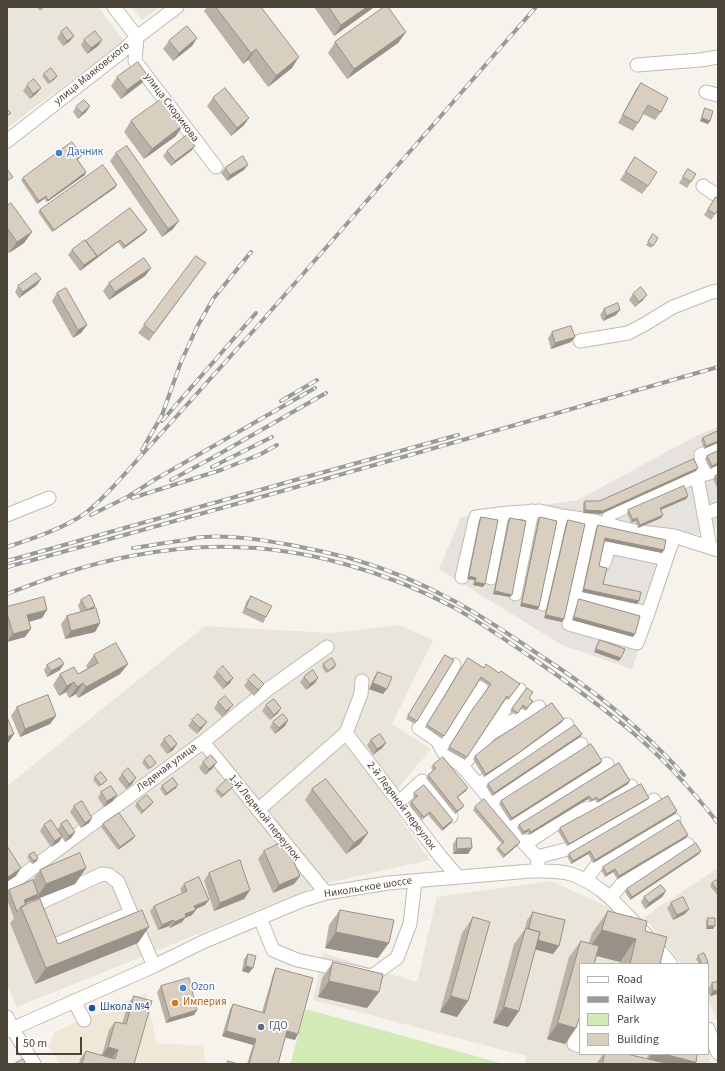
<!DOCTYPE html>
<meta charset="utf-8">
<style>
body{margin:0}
#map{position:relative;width:725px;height:1071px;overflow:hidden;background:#f6f3ec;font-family:"Source Sans 3",sans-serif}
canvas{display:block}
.frame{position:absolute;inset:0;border:8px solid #4b4439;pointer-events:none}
.legend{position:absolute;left:579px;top:963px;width:130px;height:92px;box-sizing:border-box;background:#fff;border:1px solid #b7b4b0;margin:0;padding:5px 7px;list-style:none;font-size:12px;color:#4b4439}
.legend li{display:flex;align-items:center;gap:8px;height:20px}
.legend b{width:20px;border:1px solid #b7b4b0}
.scale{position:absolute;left:16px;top:1037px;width:66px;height:18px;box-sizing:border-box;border:2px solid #4b4439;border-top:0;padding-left:5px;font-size:12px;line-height:14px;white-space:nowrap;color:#4b4439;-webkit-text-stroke:3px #fff;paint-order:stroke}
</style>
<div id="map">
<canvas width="725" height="1071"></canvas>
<div class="frame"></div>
<ul class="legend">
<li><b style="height:5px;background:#fff"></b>Road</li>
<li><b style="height:5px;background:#9a9a9a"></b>Railway</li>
<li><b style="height:11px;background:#d2eab5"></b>Park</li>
<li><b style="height:11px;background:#d8cfc1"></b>Building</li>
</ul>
<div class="scale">50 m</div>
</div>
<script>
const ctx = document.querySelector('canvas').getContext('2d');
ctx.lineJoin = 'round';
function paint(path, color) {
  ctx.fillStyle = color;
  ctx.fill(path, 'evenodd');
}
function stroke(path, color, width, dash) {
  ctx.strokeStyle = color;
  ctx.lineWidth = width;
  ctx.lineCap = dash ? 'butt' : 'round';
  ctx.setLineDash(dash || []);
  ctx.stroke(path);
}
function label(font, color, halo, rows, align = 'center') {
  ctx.font = font + ' "Source Sans 3",sans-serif';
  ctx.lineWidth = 3.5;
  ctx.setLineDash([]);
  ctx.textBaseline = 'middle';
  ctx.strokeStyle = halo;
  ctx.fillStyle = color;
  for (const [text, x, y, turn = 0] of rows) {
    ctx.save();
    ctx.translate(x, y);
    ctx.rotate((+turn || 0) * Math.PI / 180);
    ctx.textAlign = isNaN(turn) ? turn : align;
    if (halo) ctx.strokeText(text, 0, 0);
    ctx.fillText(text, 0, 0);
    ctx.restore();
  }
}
paint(new Path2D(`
 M 7,7 L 98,7 L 124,41 L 7,128 Z
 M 131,7 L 159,7 L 142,20 Z
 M 399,625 L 433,640 L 392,724 L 431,749 L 394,793 L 387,800 L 430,860 L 322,884 L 17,1007 L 7,985 L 7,786 L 205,626 L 332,633 Z
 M 718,868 L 718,1023 L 708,999 L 708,964 L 682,964 L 644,917 Z
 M 551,881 L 612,909 L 659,964 L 580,964 L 580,1054 L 708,1054 L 712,1064 L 525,1064 L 526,1056 L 313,1000 L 323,953 L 417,982 L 437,897 Z`), '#eae5da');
paint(new Path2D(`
 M 718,427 L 718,528 L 675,541 L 632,669 L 562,645 L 439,569 L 461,517 L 578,500 L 698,435 Z`), '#e6e2dd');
paint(new Path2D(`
 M 146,993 L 157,1044 L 203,1045 L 206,1064 L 59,1064 L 49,1047 L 54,1032 Z`), '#efe8d6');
paint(new Path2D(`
 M 306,1009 L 504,1064 L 290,1064 Z`), '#d2eab5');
const minor = new Path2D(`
 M 114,7 L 137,37 L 135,61 L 216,167
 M 637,65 L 700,60 L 718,57
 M 706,92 L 718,95
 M 7,141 L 124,50 L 137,37 L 177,7
 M 703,186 L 718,196
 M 580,341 L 628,333 L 645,324 L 673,307 L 712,292 L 718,291
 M 697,476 L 702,469 L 701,455 L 718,447
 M 697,476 L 718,471
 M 704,514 L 718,509
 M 7,515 L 49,498
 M 592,521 L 576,595 L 648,613 L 674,536
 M 607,524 L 610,514 L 697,476 L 710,547
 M 604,563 L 609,547 L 666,559
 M 462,577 L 476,517 L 508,513 L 540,511 L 562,516 L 590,520 L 634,531 L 674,536 L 718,550
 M 491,578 L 502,514
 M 515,594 L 532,511
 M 576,595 L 569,624 L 637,643 L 648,613
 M 543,604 L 562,516
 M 454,665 L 419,728 L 437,740 L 444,753 L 462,766 L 491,800 L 509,827 L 537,857 L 539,871
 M 346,733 L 361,694 L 362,681
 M 491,733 L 502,713 L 520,690
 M 203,742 L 326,893
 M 441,748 L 481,687
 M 462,766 L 491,733 L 539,707
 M 478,785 L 567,725
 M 491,800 L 581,744
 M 399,802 L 422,781 L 451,816
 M 258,810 L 346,733 L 440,856 L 458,877
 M 509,827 L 607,764
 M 525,844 L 575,811 L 596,807 L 631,786
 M 537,857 L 572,848 L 654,800
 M 586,880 L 596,866 L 674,820
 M 7,887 L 203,742 L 267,690 L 327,647
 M 611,897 L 621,885 L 687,844
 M 30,914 L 29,912 L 33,906 L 102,874 L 109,875 L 118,882 L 131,913
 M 260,918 L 273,950 L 297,960 L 372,976 L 397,958 L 410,924 L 415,881
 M 43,942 L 50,947 L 131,913 L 154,966
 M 74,1001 L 84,1020
 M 580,1016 L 574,1044 L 580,1046
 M 7,1017 L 12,1028 L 34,1064
 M 708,1029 L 718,1053
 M 7,1031 L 154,966 L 205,941 L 303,900 L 326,893 L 388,883 L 531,871 C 544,871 559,870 571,874 C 597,883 612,899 630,918 C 645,933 658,948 671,964`);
stroke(minor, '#c2bbae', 15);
stroke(minor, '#fff', 13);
const rail = new Path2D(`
 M 281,401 L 317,380
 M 162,421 L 256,313
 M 142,450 L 162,415 L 181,362 L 197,327 L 213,299 L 251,252
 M 212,467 L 272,437
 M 171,480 L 214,457 L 326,393
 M 132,498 L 221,470 L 261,454 L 277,445
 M 91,515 L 129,496 L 154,480 L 315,388
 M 7,547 C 31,539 56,531 78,518 C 92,510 102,498 113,487 L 255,329 L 536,7
 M 133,548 C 148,546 164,543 179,541 C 187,540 196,537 204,537 C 232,535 263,540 291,545 C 310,549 330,553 349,558 C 385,568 423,584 456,602 C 483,617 509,634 535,652 C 590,687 640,726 684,775
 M 7,561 L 299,479 L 458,435
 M 7,567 C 245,503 481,435 718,367
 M 7,594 C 47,578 88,564 131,556 C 164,550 198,546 232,547 C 306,548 387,572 453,607 C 482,623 510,643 538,662 C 570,684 602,707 632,732 C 664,759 692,790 718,823`);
stroke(rail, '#9a9a9a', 4);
stroke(rail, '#fff', 2.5, [8]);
paint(new Path2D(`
 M 37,7 L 45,7 L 40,11 Z
 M 207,7 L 261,7 L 292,68 L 268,87 L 248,60 L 243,64 L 204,11 Z
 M 314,7 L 374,7 L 373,8 L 334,36 Z
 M 61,32 L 70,41 L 63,46 L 57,38 Z
 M 406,32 L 398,43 L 347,79 L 328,53 L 335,42 Z
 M 197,38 L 192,46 L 173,61 L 163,49 L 169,41 Z
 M 84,40 L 102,40 L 98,46 L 87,54 L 81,45 Z
 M 44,74 L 55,79 L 48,84 L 42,76 Z
 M 147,75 L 142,83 L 121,99 L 111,86 L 117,77 Z
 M 641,83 L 661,112 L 655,120 L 643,114 L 638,123 L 633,131 L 618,123 L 635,91 Z
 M 27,85 L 41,88 L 37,93 L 30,99 L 23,91 Z
 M 213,98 L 249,118 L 243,126 L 231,136 L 207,106 Z
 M 90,106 L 86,112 L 78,119 L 73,112 L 76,107 Z
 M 705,108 L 710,121 L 708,124 L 700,121 L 704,111 Z
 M 131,121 L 176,136 L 144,159 L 124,132 Z
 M 195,146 L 191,151 L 171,166 L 163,156 L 167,151 Z
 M 116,153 L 173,229 L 162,237 L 110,161 Z
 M 82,155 L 78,160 L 85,175 L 47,202 L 44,199 L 37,204 L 21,180 L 23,178 Z
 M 635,157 L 648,186 L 642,194 L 620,180 Z
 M 225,168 L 244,170 L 227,181 L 221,173 Z
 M 688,169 L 696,174 L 687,188 L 679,183 Z
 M 115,188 L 52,232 L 38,212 L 40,210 Z
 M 716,197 L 718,210 L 711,220 L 704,215 Z
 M 7,206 L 32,232 L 24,243 L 9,253 L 7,250 Z
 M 147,230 L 145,233 L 123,249 L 118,242 L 80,271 L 68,255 L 72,250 L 86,241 Z
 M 653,234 L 658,238 L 651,248 L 646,245 Z
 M 206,263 L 149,341 L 138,333 L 144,325 Z
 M 151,268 L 145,276 L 109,300 L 103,291 L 109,283 Z
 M 37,285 L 19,298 L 15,292 L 18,286 Z
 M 57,293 L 87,325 L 81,333 L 73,338 L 52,301 Z
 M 633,294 L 643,300 L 635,307 L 629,300 Z
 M 604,309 L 616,315 L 603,321 L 600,315 Z
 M 552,332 L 571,342 L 551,349 L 548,338 Z
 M 718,431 L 704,449 L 701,440 L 703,438 Z
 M 718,451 L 718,465 L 710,469 L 705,459 L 707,456 Z
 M 696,471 L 601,514 L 583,513 L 583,503 L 585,501 L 599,501 Z
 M 718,475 L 718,490 L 713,479 L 715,476 Z
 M 688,496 L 686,499 L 661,510 L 661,518 L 638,528 L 635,521 L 631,523 L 627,513 L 628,510 Z
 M 481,517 L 483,587 L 473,585 L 474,580 L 467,579 L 479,520 Z
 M 540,517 L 539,607 L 537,610 L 520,606 L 538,520 Z
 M 510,518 L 510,597 L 493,594 L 508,520 Z
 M 568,520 L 564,619 L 562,622 L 544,618 L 566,523 Z
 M 598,525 L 664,550 L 662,553 L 605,541 L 599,566 L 603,584 L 639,601 L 637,604 L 582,592 L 596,528 Z
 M 251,596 L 266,617 L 263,623 L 242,613 L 247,601 Z
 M 579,599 L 633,637 L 572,620 Z
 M 81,600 L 93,609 L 100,623 L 95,632 L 65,639 L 61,624 L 67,616 L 81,612 L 78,606 Z
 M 7,607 L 42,618 L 29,622 L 25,637 L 7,642 Z
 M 600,640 L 619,661 L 594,652 L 598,642 Z
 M 94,655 L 128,664 L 120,674 L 78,698 L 76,694 L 69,698 L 66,692 L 59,696 L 53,685 L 60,674 L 78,674 L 88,669 L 86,666 Z
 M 444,657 L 417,721 L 415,724 L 406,719 Z
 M 468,658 L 484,668 L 499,673 L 520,684 L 508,700 L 506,699 L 465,760 L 447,750 L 471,712 L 489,686 L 480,680 L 442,739 L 425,727 Z
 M 323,664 L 334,668 L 326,673 L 322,667 Z
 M 47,665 L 60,670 L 47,677 L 44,670 Z
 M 217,672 L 230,683 L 223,689 L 213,677 Z
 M 378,672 L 383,694 L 369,689 L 374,677 Z
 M 304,677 L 315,683 L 306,690 L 300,682 Z
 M 248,680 L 260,689 L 254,696 L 244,686 Z
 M 527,688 L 529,698 L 533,701 L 526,711 L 521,708 L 516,715 L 510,711 Z
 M 218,702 L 229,710 L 222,717 L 214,708 Z
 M 266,705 L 281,708 L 278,713 L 270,720 L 262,711 Z
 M 17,707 L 50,724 L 20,737 L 11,716 Z
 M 192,720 L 207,722 L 203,727 L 197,734 L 188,726 Z
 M 288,720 L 285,726 L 275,734 L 270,727 L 273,722 Z
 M 562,722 L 515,756 L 484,777 L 473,759 L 475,756 Z
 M 582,734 L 580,737 L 492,796 L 486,786 L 488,784 Z
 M 164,739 L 177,744 L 173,750 L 167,754 L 160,745 Z
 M 371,740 L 386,743 L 382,748 L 373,755 L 367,745 Z
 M 144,760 L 154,765 L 148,770 L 142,763 Z
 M 602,761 L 600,764 L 510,821 L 499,804 L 501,801 Z
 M 203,762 L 213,768 L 205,775 L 199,768 Z
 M 619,763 L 628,784 L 597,803 L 595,799 L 590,802 L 588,799 L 529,835 L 527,832 L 522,835 L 517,827 L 519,825 Z
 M 433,765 L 466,791 L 458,797 L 464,806 L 462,808 L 455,814 L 426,778 L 428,775 L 433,770 L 431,768 Z
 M 122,774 L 132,784 L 126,789 L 118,779 Z
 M 95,777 L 107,780 L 105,782 L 99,787 L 93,780 Z
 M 162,786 L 176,788 L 165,796 L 160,789 Z
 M 232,788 L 221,798 L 215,791 L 217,789 Z
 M 312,789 L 360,844 L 346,854 L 305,800 Z
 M 101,792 L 113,801 L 104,807 L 98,798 Z
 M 414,793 L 451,823 L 442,831 L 428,815 L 422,820 L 409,805 L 411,802 L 415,799 L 413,796 Z
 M 649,798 L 647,800 L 567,846 L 558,831 L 560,828 Z
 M 137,803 L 151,805 L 141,814 L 135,806 Z
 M 74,806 L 92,818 L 89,823 L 81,828 L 70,812 Z
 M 475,807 L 518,845 L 503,858 L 496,849 L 502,844 L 473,810 Z
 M 677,811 L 675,814 L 593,863 L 588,854 L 571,864 L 567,856 L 569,854 Z
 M 61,824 L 75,832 L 71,838 L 65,842 L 62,837 L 59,842 L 51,847 L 40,831 L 44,825 L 58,829 Z
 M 103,824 L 133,839 L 118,850 L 101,827 Z
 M 688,835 L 686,838 L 617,879 L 613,872 L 605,877 L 601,870 L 603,867 Z
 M 457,838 L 468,854 L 453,854 L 453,844 Z
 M 264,851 L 300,876 L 294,884 L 273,893 L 258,859 Z
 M 699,854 L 630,900 L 625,892 L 627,889 Z
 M 29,855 L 37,861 L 32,864 L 27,857 Z
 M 86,868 L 75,884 L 26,903 L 26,905 L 58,944 L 138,943 L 35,984 L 10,923 L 14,918 L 7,900 L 7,892 L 9,890 L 33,880 L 40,870 Z
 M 209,873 L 250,890 L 244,899 L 214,911 L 204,881 Z
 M 718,882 L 718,896 L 710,886 L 712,883 Z
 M 184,884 L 205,905 L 195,909 L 192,915 L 185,918 L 182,922 L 170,928 L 169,926 L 158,930 L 150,911 L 154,906 L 182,893 L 180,889 Z
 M 666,891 L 662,897 L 645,909 L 641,902 L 644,897 Z
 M 671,903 L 689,909 L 685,914 L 673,920 L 667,908 Z
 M 340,910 L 378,958 L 325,948 L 329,925 Z
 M 608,911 L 645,931 L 660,963 L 665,964 L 620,964 L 620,962 L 597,956 L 576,1028 L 565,1044 L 547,1039 L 569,957 L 581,941 L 589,943 L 592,933 Z
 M 533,912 L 559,946 L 553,954 L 535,949 L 519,1011 L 508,1027 L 493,1023 L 514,944 L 525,929 L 527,920 Z
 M 473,917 L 457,1017 L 440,1012 L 462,933 Z
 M 708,918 L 713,929 L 706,929 L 706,920 Z
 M 248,954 L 249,973 L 242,971 L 244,959 Z
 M 698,956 L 708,962 L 707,964 L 699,964 L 696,959 Z
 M 333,962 L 379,992 L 367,1008 L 318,997 L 322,978 Z
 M 276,968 L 295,1040 L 285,1037 L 278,1064 L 247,1064 L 253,1045 L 222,1036 L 230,1009 L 233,1004 L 262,1012 L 273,974 Z
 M 718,982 L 718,994 L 710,996 L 708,989 L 712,983 Z
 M 161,986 L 197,1010 L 194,1015 L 166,1023 L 157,992 Z
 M 134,996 L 134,1064 L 79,1064 L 80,1059 L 86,1051 L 112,1058 L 102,1055 L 109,1030 L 115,1022 L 122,1024 L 128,1004 Z
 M 603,1054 L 605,1054 L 603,1064 L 596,1064 Z
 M 648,1054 L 697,1054 L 696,1062 L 694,1064 L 603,1064 L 647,1059 Z`), '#bab2a6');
paint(new Path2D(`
 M 367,7 L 374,7 L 373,8 L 334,36 L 341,25 Z
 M 406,32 L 398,43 L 347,79 L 354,69 Z
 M 74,36 L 70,41 L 63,46 L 67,41 Z
 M 197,38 L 192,46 L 173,61 L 179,53 Z
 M 102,40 L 98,46 L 87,54 L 91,48 Z
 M 256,49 L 248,60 L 243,64 L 251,53 Z
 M 299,57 L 292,68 L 268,87 L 276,76 Z
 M 147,75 L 142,83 L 121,99 L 127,90 Z
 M 57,76 L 55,79 L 48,84 L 50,82 Z
 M 41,88 L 37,93 L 30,99 L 33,94 Z
 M 90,106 L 86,112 L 78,119 L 82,113 Z
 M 249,118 L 243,126 L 231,136 L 237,128 Z
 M 702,118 L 710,121 L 708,124 L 700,121 Z
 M 183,125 L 176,136 L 144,159 L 152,149 Z
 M 195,146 L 191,151 L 171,166 L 175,161 Z
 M 248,165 L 244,170 L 227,181 L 230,175 Z
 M 86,172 L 85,175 L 47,202 L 48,200 Z
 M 117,185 L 115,188 L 52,232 L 54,230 Z
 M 46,196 L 44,199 L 37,204 L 39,201 Z
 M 179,221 L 173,229 L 162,237 L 168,229 Z
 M 147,230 L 145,233 L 123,249 L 125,246 Z
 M 32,232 L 24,243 L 9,253 L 17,242 Z
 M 120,240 L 118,242 L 80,271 L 84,265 Z
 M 151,268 L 145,276 L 109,300 L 115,292 Z
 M 41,279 L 37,285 L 19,298 L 23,292 Z
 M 647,295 L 643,300 L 635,307 L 639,302 Z
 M 620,310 L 616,315 L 603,321 L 606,316 Z
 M 87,325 L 81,333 L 73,338 L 78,330 Z
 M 575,337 L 571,342 L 551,349 L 555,343 Z
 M 718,441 L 718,443 L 704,449 L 706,446 Z
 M 718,463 L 718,465 L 710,469 L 712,466 Z
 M 698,468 L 696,471 L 601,514 L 583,513 L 585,510 Z
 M 688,496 L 686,499 L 658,511 L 660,508 Z
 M 663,515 L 661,518 L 638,528 L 640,525 Z
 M 637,518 L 635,521 L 631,523 L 633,520 Z
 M 605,538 L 664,550 L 662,553 L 604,541 Z
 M 469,576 L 476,578 L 474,580 L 467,579 Z
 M 475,582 L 485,584 L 483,587 L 473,585 Z
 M 584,589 L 639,601 L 637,604 L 582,592 Z
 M 495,591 L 512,595 L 510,597 L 493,594 Z
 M 522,603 L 539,607 L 537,610 L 520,606 Z
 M 95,606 L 91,611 L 83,616 L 87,610 Z
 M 47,610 L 42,618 L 21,624 L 27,615 Z
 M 546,615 L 564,619 L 562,622 L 544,618 Z
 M 574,617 L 635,634 L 633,637 L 572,620 Z
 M 100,623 L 95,632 L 65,639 L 71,631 Z
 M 31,629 L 25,637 L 7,642 L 13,634 Z
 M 596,649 L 621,658 L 619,661 L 594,652 Z
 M 64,664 L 60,670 L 47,677 L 51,671 Z
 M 128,664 L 120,674 L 78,698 L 86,687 Z
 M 336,665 L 334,668 L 326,673 L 328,671 Z
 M 233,678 L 230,683 L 223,689 L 227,683 Z
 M 318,678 L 315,683 L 306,690 L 310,684 Z
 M 74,682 L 66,692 L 59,696 L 67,686 Z
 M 83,683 L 76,694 L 69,698 L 77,687 Z
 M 373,683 L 387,689 L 383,694 L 369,689 Z
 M 264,684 L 260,689 L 254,696 L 258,690 Z
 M 233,705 L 229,710 L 222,717 L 226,711 Z
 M 281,708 L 278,713 L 270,720 L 274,715 Z
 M 56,716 L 50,724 L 20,737 L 25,729 Z
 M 564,719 L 562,722 L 515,756 L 484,777 L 486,774 Z
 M 288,720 L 285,726 L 275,734 L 279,728 Z
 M 207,722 L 203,727 L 197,734 L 200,728 Z
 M 14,734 L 8,743 L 7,743 L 7,737 Z
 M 582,734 L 580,737 L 492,796 L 494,793 Z
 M 386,743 L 382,748 L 373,755 L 377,749 Z
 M 177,744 L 173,750 L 167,754 L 171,749 Z
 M 602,761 L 600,764 L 510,821 L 512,818 Z
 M 217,762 L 213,768 L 205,775 L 209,769 Z
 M 136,778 L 132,784 L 126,789 L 129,784 Z
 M 630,781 L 628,784 L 597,803 L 599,800 Z
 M 178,785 L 176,788 L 165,796 L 167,793 Z
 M 234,786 L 232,788 L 221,798 L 223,795 Z
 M 468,788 L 466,791 L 455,799 L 457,797 Z
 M 117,795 L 113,801 L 104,807 L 107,801 Z
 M 589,796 L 588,799 L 529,835 L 531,832 Z
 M 597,797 L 595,799 L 590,802 L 592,800 Z
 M 649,798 L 647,800 L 567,846 L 569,844 Z
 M 153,802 L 151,805 L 141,814 L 143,811 Z
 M 464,806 L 462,808 L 455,814 L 457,811 Z
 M 677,811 L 675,814 L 593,863 L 595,860 Z
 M 92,818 L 89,823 L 81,828 L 85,823 Z
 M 453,820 L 451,823 L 442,831 L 443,828 Z
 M 529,829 L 527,832 L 522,835 L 524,832 Z
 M 75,832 L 71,838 L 65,842 L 69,836 Z
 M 368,833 L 360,844 L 346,854 L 354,843 Z
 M 688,835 L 686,838 L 617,879 L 619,876 Z
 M 62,836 L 59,842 L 51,847 L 55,841 Z
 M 135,836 L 133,839 L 118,850 L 120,847 Z
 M 520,842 L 518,845 L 503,858 L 505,855 Z
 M 472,848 L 468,854 L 453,854 L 457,849 Z
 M 590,851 L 588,854 L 571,864 L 573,861 Z
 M 701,851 L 699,854 L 630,900 L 632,897 Z
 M 38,858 L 37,861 L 32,864 L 34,861 Z
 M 21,868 L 16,876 L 7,882 L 7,878 L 8,877 Z
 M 86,868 L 75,884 L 35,900 L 46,884 Z
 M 615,869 L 613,872 L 605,877 L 607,874 Z
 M 300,876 L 294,884 L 273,893 L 279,885 Z
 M 250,890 L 244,899 L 214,911 L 220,903 Z
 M 666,891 L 662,897 L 645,909 L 649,903 Z
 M 38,894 L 35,900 L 20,905 L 24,900 Z
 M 209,900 L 205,905 L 190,912 L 194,906 Z
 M 689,909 L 685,914 L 673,920 L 677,915 Z
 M 196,910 L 192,915 L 185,918 L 182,922 L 170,928 L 174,922 L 185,914 Z
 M 173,920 L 169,926 L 158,930 L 162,925 Z
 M 708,926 L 715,926 L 713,929 L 706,929 Z
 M 149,927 L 138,943 L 35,984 L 46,968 Z
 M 602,930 L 636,939 L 620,962 L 586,953 Z
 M 336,932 L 389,943 L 378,958 L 325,948 Z
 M 527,937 L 559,946 L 553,954 L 521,946 Z
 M 246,966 L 253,968 L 249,973 L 242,971 Z
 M 329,981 L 379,992 L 367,1008 L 318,997 Z
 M 718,990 L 718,994 L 710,996 L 713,991 Z
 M 451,996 L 468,1001 L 457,1017 L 440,1012 Z
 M 504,1007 L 519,1011 L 508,1027 L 493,1023 Z
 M 197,1010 L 194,1015 L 166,1023 L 170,1018 Z
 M 558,1023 L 576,1028 L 565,1044 L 547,1039 Z
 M 226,1031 L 256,1039 L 253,1045 L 222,1036 Z
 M 287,1031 L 298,1034 L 295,1040 L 283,1037 Z
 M 108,1047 L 118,1050 L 112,1058 L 102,1055 Z
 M 652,1054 L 664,1054 L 696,1062 L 694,1064 L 653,1064 L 646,1062 Z`), '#979187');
const building = new Path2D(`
 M 216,7 L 261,7 L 299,57 L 276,76 L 256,49 L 251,53 Z
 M 329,7 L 367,7 L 341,25 Z
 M 384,7 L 388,7 L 406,32 L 354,69 L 335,42 Z
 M 187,26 L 197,38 L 179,53 L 169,41 Z
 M 67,27 L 74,36 L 67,41 L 61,32 Z
 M 95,31 L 102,40 L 91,48 L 84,40 Z
 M 138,62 L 147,75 L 127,90 L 117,77 Z
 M 51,68 L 57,76 L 50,82 L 44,74 Z
 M 34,79 L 41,88 L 33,94 L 27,85 Z
 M 641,83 L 668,98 L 661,112 L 648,105 L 638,123 L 623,115 Z
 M 225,88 L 249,118 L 237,128 L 213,98 Z
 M 163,98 L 183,125 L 152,149 L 131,121 Z
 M 84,100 L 90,106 L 82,113 L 76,107 Z
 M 705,108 L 713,111 L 710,121 L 702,118 Z
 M 7,109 L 11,113 L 7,116 Z
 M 187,135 L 195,146 L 175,161 L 167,151 Z
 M 72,142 L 82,155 L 77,159 L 86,172 L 48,200 L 46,196 L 39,201 L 23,178 Z
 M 127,146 L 179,221 L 168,229 L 116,153 Z
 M 243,156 L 248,165 L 230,175 L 225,168 Z
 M 635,157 L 657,172 L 648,186 L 626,172 Z
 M 103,165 L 117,185 L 54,230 L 40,210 Z
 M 7,169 L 13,177 L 7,181 Z
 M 688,169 L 696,174 L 691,182 L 683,177 Z
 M 716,197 L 718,198 L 718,210 L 715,214 L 708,210 Z
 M 11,203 L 32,232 L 17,242 L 8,229 L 7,229 L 7,206 Z
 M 130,208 L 147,230 L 125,246 L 120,240 L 95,258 L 97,256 L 86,241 Z
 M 653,234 L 658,238 L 653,246 L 648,242 Z
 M 85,240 L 97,256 L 84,265 L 72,250 Z
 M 196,256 L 206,263 L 154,333 L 144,325 Z
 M 144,258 L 151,268 L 115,292 L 109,283 Z
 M 36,273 L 41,279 L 23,292 L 18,286 Z
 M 641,287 L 647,295 L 639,302 L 633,294 Z
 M 66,288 L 87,325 L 78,330 L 57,293 Z
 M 618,303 L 620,310 L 606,316 L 604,309 Z
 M 571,326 L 575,337 L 555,343 L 552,332 Z
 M 718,431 L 718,441 L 706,446 L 703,438 Z
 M 718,451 L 718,463 L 712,466 L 707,456 Z
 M 694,459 L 698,468 L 603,511 L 585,510 L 585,501 L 599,501 Z
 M 718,475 L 718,482 L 715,476 Z
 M 684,486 L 688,496 L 660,508 L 663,515 L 640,525 L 637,518 L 633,520 L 628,510 Z
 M 481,517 L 498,520 L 485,584 L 475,582 L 476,578 L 469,576 Z
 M 540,517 L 557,521 L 539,607 L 522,603 Z
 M 510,518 L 526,521 L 512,595 L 495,591 Z
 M 568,520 L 585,524 L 564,619 L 546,615 Z
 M 598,525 L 666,540 L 664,550 L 605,538 L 599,566 L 607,568 L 603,584 L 641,592 L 639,601 L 584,589 Z
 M 90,595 L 95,606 L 87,610 L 81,600 Z
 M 251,596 L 272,606 L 266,617 L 246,608 Z
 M 44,597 L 47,610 L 27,615 L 31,629 L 13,634 L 7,613 L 7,607 Z
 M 579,599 L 640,616 L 635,634 L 574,617 Z
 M 96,608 L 100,623 L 71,631 L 67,616 Z
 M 600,640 L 625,649 L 621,658 L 596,649 Z
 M 116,643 L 128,664 L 86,687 L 83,683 L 77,687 L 74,682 L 67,686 L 60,674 L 74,667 L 78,674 L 98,663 L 94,655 Z
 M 445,655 L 454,660 L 417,721 L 408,716 Z
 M 60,658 L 64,664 L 51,671 L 47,665 Z
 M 332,658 L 336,665 L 328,671 L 323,664 Z
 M 468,658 L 484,668 L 486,664 L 499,673 L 501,671 L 520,684 L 509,698 L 507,696 L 467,757 L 449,747 L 472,710 L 491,684 L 481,677 L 444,736 L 427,725 Z
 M 223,666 L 233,678 L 227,683 L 217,672 Z
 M 313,670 L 318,678 L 310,684 L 304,677 Z
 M 378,672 L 392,677 L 387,689 L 373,683 Z
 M 254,674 L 264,684 L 258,690 L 248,680 Z
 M 527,688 L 533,692 L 529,698 L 533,701 L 527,708 L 523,705 L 518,713 L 512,709 Z
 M 48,695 L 56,716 L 25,729 L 17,707 Z
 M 225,696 L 233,705 L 226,711 L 218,702 Z
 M 274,699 L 281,708 L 274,715 L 266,705 Z
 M 552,703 L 564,719 L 517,754 L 486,774 L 475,756 L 495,740 Z
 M 198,714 L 207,722 L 200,728 L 192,720 Z
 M 283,714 L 288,720 L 279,728 L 273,722 Z
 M 7,717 L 14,734 L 7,737 Z
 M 575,725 L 582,734 L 494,793 L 488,784 Z
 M 380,734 L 386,743 L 377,749 L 371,740 Z
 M 170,735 L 177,744 L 171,749 L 164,739 Z
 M 591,744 L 602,761 L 512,818 L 501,801 Z
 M 150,755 L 156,763 L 150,768 L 144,760 Z
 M 211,755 L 217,762 L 209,769 L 203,762 Z
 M 443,757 L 468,788 L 457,797 L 464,806 L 457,811 L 428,775 L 436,768 L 433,765 Z
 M 619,763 L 630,781 L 599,800 L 597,797 L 592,800 L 589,796 L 531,832 L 529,829 L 524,832 L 519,825 Z
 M 128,768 L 136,778 L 129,784 L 122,774 Z
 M 101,772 L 107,780 L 101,785 L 95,777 Z
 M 173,778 L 178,785 L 167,793 L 162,786 Z
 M 227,779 L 234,786 L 223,795 L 217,789 Z
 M 326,779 L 368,833 L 354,843 L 312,789 Z
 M 641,784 L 649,798 L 569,844 L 560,828 Z
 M 424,785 L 453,820 L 443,828 L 430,812 L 424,817 L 411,802 L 418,796 L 414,793 Z
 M 111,786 L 117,795 L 107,801 L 101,792 Z
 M 147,795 L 153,802 L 143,811 L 137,803 Z
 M 668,796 L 677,811 L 595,860 L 590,851 L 573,861 L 569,854 Z
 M 484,799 L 520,842 L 505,855 L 498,847 L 504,842 L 475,807 Z
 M 82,801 L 92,818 L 85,823 L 74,806 Z
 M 119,813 L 135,836 L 120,847 L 103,824 Z
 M 51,820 L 62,836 L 55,841 L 44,825 Z
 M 67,820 L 75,832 L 69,836 L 61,824 Z
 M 679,820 L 688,835 L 619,876 L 615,869 L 607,874 L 603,867 Z
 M 457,838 L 471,838 L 472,848 L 457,849 Z
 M 285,841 L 300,876 L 279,885 L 264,851 Z
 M 696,843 L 701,851 L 632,897 L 627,889 Z
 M 7,846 L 21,868 L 8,877 L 7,876 Z
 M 34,852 L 38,858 L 34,861 L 29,855 Z
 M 80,853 L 86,868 L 46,884 L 40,870 Z
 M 240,860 L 250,890 L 220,903 L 209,873 Z
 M 199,877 L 209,900 L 194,906 L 196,910 L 185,914 L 186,917 L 174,922 L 173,920 L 162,925 L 154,906 L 187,891 L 184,884 Z
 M 33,880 L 38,894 L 24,900 L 26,905 L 21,907 L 17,912 L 9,890 Z
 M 716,880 L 718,882 L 718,891 L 712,883 Z
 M 661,885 L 666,891 L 649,903 L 644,897 Z
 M 683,897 L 689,909 L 677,915 L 671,903 Z
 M 40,899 L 58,944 L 142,910 L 149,927 L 46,968 L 21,907 Z
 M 340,910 L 394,920 L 389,943 L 336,932 Z
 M 608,911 L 647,921 L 645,931 L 667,937 L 660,963 L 665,964 L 630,964 L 636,939 L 602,930 Z
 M 533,912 L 565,920 L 559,946 L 538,940 L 540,932 L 529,929 Z
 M 473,917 L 490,922 L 468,1001 L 451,996 Z
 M 708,918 L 715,918 L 715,926 L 708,926 Z
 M 526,928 L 540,932 L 519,1011 L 504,1007 Z
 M 581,941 L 599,946 L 594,964 L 580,964 L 580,1016 L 576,1028 L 558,1023 Z
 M 704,953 L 708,962 L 704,964 L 702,964 L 698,956 Z
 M 248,954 L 256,956 L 253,968 L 246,966 Z
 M 333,962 L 383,974 L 379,992 L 329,981 Z
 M 276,968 L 313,978 L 298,1034 L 287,1031 L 278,1064 L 249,1064 L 256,1039 L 226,1031 L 233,1004 L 264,1013 Z
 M 189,978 L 197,1010 L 170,1018 L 161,986 Z
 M 718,982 L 718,990 L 713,991 L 712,983 Z
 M 134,996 L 152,1001 L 134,1064 L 82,1064 L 86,1051 L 115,1059 L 118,1050 L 108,1047 L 115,1022 L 126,1024 Z
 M 605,1054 L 627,1054 L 669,1064 L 603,1064 Z
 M 664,1054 L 697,1054 L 696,1062 Z
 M 23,1059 L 26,1064 L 14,1064 Z
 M 228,1061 L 238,1064 L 227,1064 Z`);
paint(building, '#d8cfc1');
stroke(building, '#979187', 1);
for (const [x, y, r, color] of [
 [59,153,4,"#3f7fe0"],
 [183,988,4,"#3f7fe0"],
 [175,1003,4,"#e8710a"],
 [92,1008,4,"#1a4fb4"],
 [261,1027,4,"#5c6f8a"]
]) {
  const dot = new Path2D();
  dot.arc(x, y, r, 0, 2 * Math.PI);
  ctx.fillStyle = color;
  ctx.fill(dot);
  stroke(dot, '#fff', 1.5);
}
label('11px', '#4b4439', '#fff', [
 ["улица Маяковского",92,74,-39],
 ["улица Скорикова",171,108,53],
 ["Ледяная улица",167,768,-37],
 ["2-й Ледяной переулок",401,806,53],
 ["1-й Ледяной переулок",264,818,51],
 ["Никольское шоссе",368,888,-9]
]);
label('11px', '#366cbe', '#fff', [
 ["Дачник",67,153],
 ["Ozon",191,988]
], 'left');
label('11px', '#c56008', '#fff', [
 ["Империя",183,1003]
], 'left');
label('11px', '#164399', '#fff', [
 ["Школа №4",100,1008]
], 'left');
label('11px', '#4e5e75', '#fff', [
 ["ГДО",269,1027]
], 'left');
</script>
